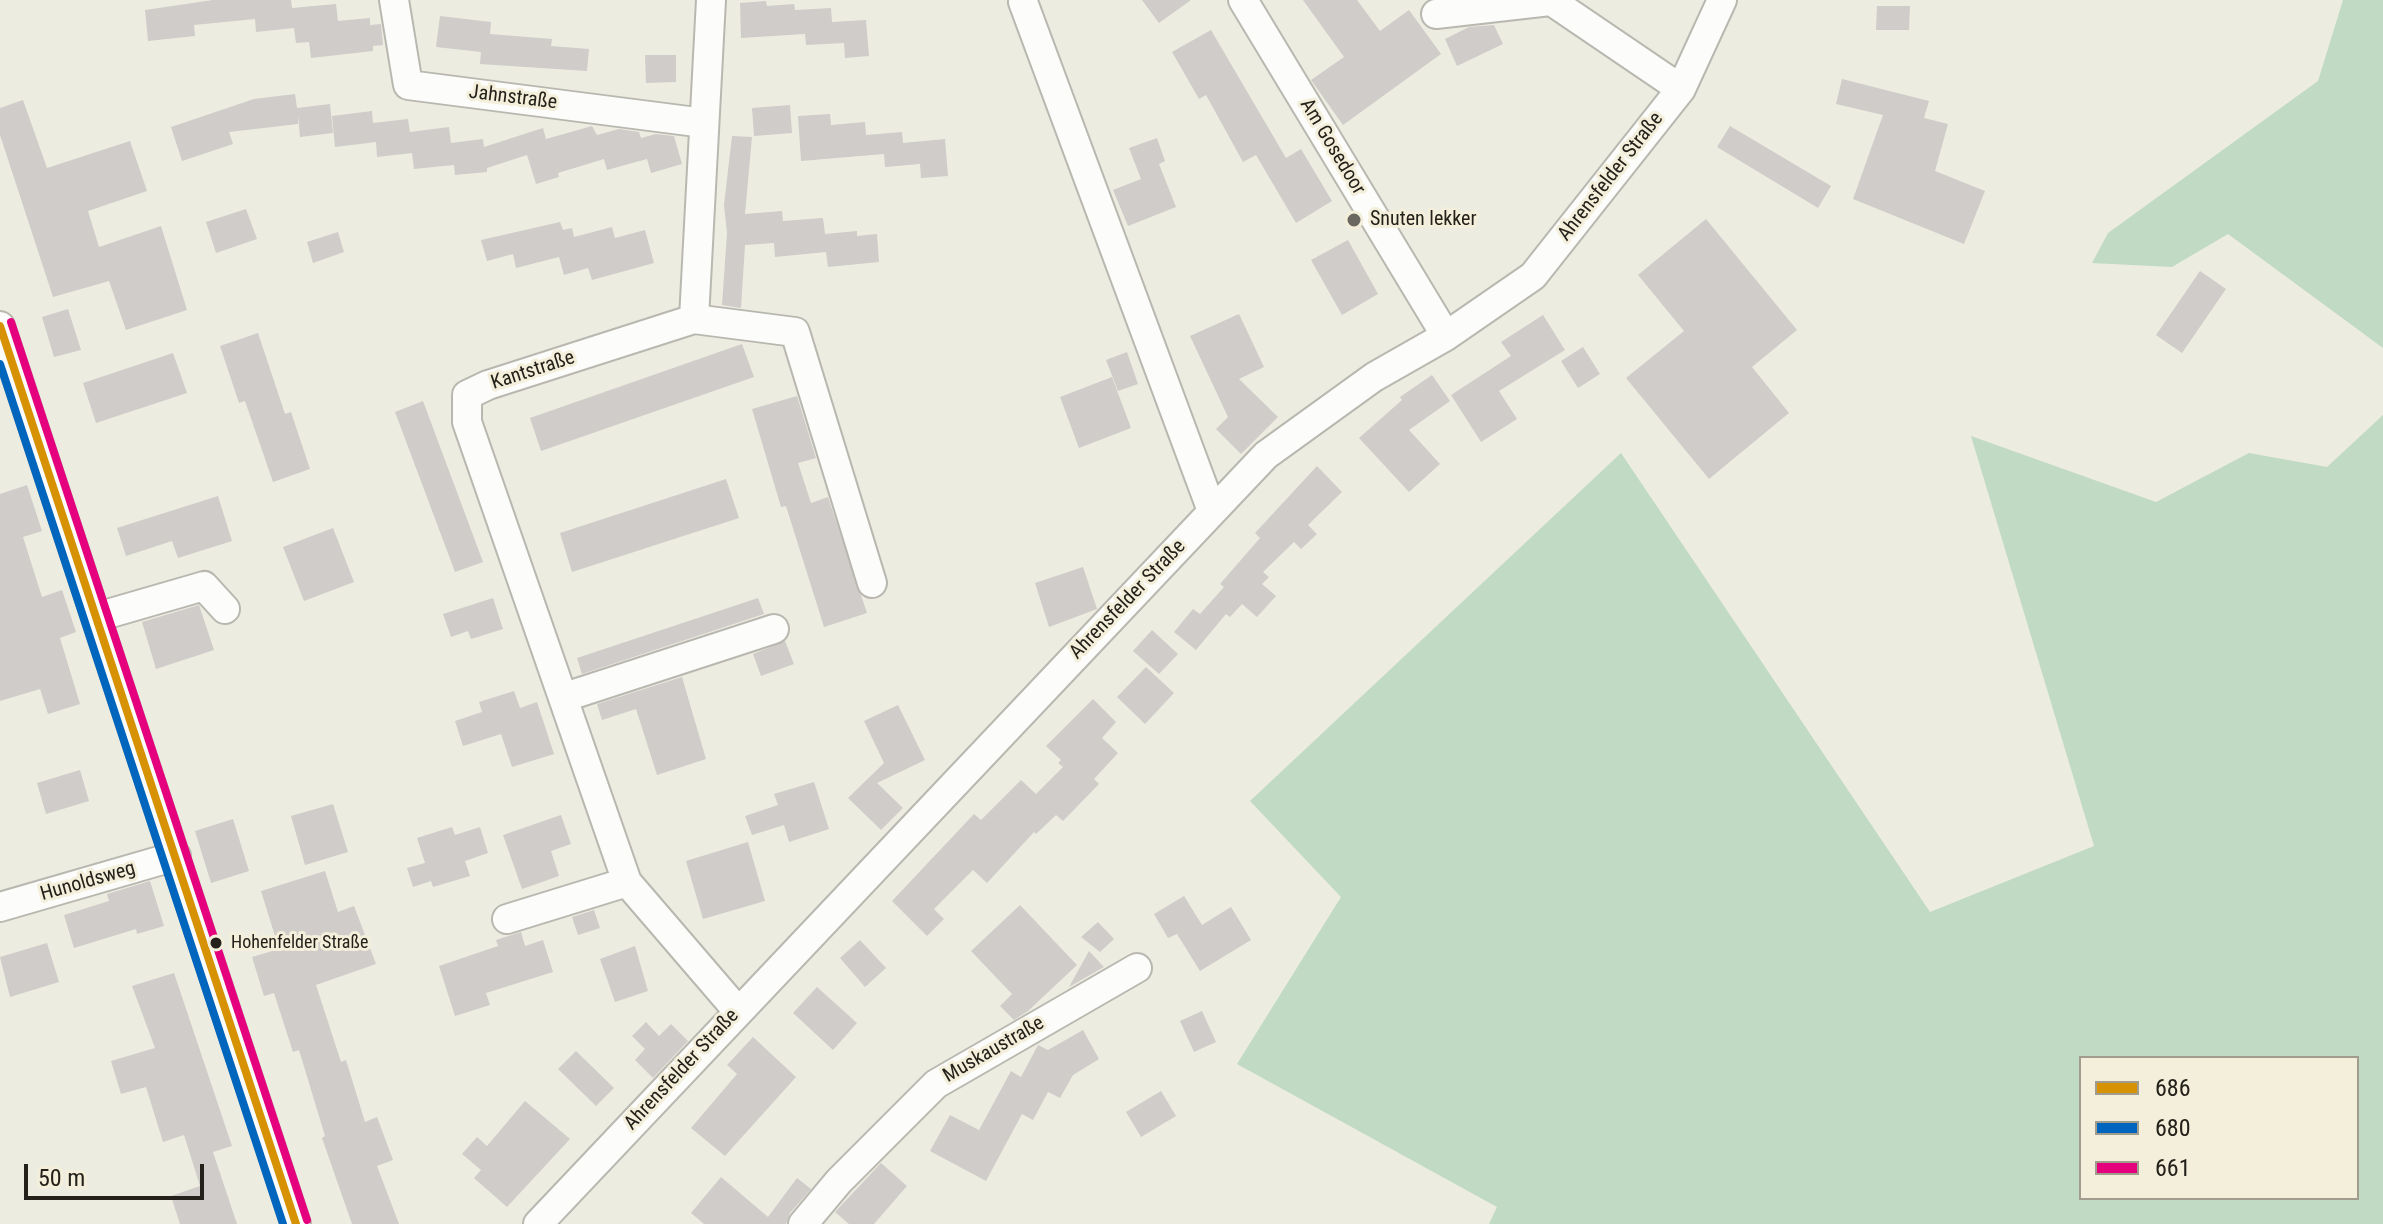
<!DOCTYPE html>
<meta charset="utf-8">
<style>
body{margin:0}
#map{position:relative;width:2383px;height:1224px;overflow:hidden;background:#edece1;font-family:"Roboto Condensed",sans-serif}
canvas{display:block}
.legend{position:absolute;left:2079px;top:1056px;width:280px;height:144px;box-sizing:border-box;background:#f3efdb;border:2px solid #a09d8e;margin:0;padding:10px 14px;list-style:none;font-size:24px;color:#23211a}
.legend li{display:flex;align-items:center;gap:16px;height:40px}
.legend b{width:40px;border:2px solid #a09d8e}
.scale{position:absolute;left:24px;top:1164px;width:180px;height:36px;box-sizing:border-box;border:4px solid #23211a;border-top:0;padding-left:10px;font-size:24px;line-height:28px;white-space:nowrap;color:#23211a;-webkit-text-stroke:6px #f3efdb;paint-order:stroke}
</style>
<div id="map">
<canvas width="2383" height="1224"></canvas>
<ul class="legend">
<li><b style="height:10px;background:#d79204"></b>686</li>
<li><b style="height:10px;background:#0065bd"></b>680</li>
<li><b style="height:10px;background:#e5007d"></b>661</li>
</ul>
<div class="scale">50 m</div>
</div>
<script>
const ctx = document.querySelector('canvas').getContext('2d');
ctx.lineJoin = 'round';
function paint(path, color) {
  ctx.fillStyle = color;
  ctx.fill(path, 'evenodd');
}
function stroke(path, color, width, dash) {
  ctx.strokeStyle = color;
  ctx.lineWidth = width;
  ctx.lineCap = dash ? 'butt' : 'round';
  ctx.setLineDash(dash || []);
  ctx.stroke(path);
}
function label(font, color, halo, rows, align = 'center') {
  ctx.font = font + ' "Roboto Condensed",sans-serif';
  ctx.lineWidth = 6;
  ctx.setLineDash([]);
  ctx.textBaseline = 'middle';
  ctx.strokeStyle = halo;
  ctx.fillStyle = color;
  for (const [text, x, y, turn = 0] of rows) {
    ctx.save();
    ctx.translate(x, y);
    ctx.rotate((+turn || 0) * Math.PI / 180);
    ctx.textAlign = isNaN(turn) ? turn : align;
    if (halo) ctx.strokeText(text, 0, 0);
    ctx.fillText(text, 0, 0);
    ctx.restore();
  }
}
paint(new Path2D(`
 M 2343,0 L 2383,0 L 2383,348 L 2228,234 L 2172,267 L 2092,263 L 2108,233 L 2318,81 Z
 M 2383,415 L 2383,1224 L 1489,1224 L 1497,1207 L 1237,1064 L 1341,897 L 1250,801 L 1621,453 L 1930,912 L 2094,846 L 1971,436 L 2156,502 L 2249,453 L 2327,467 ZM 2357,1058 L 2357,1198 L 2081,1198 L 2081,1058 Z`), '#c0dac3');
paint(new Path2D(`
 M 213,0 L 291,0 L 292,8 L 336,4 L 338,21 L 370,18 L 370,25 L 381,24 L 383,45 L 373,46 L 373,51 L 311,58 L 309,42 L 296,43 L 294,28 L 256,32 L 255,19 L 194,25 L 195,36 L 148,41 L 145,10 Z
 M 1142,0 L 1191,0 L 1159,23 Z
 M 1303,0 L 1357,0 L 1380,31 L 1409,10 L 1441,54 L 1343,125 L 1311,80 L 1344,57 Z
 M 766,1 L 767,6 L 794,4 L 795,10 L 831,8 L 832,22 L 866,20 L 869,56 L 845,58 L 844,43 L 806,45 L 805,34 L 741,38 L 740,3 Z
 M 1877,6 L 1910,6 L 1909,30 L 1876,30 Z
 M 440,16 L 491,22 L 490,34 L 552,39 L 551,46 L 589,49 L 587,71 L 480,64 L 481,52 L 436,47 Z
 M 1494,25 L 1503,44 L 1457,66 L 1445,39 L 1469,27 Z
 M 1211,30 L 1286,158 L 1301,149 L 1332,201 L 1296,223 L 1256,155 L 1243,162 L 1206,95 L 1199,99 L 1172,52 Z
 M 645,55 L 676,55 L 676,82 L 646,83 Z
 M 1842,79 L 1929,101 L 1924,118 L 1948,124 L 1935,171 L 1985,191 L 1964,244 L 1853,199 L 1883,115 L 1836,104 Z
 M 295,94 L 297,108 L 330,104 L 333,133 L 300,137 L 298,115 L 298,124 L 229,132 L 233,144 L 182,161 L 171,127 L 254,99 Z
 M 23,100 L 47,168 L 130,141 L 147,191 L 88,211 L 99,247 L 161,226 L 187,310 L 126,330 L 109,281 L 53,297 L 0,135 L 0,108 Z
 M 790,105 L 792,133 L 754,136 L 752,108 Z
 M 372,111 L 373,123 L 408,119 L 410,132 L 449,127 L 451,143 L 483,139 L 484,147 L 543,128 L 546,139 L 592,126 L 597,135 L 619,129 L 639,132 L 641,138 L 656,134 L 674,136 L 682,164 L 651,173 L 647,159 L 607,170 L 604,159 L 558,173 L 559,177 L 536,184 L 527,155 L 487,168 L 487,172 L 455,175 L 454,165 L 414,169 L 412,153 L 377,157 L 376,142 L 335,147 L 332,116 Z
 M 830,114 L 831,125 L 865,122 L 866,135 L 902,132 L 903,143 L 945,139 L 948,176 L 921,178 L 920,164 L 885,167 L 884,154 L 801,161 L 798,116 Z
 M 1730,126 L 1831,186 L 1818,208 L 1717,147 Z
 M 732,136 L 752,137 L 745,214 L 782,211 L 783,221 L 823,218 L 825,234 L 857,231 L 857,236 L 877,234 L 879,262 L 828,267 L 826,252 L 775,257 L 774,243 L 745,245 L 741,308 L 722,305 L 727,233 L 724,205 Z
 M 1157,138 L 1165,161 L 1159,164 L 1176,207 L 1128,226 L 1113,190 L 1141,179 L 1129,148 Z
 M 246,209 L 257,239 L 216,253 L 206,222 Z
 M 1706,219 L 1797,330 L 1752,367 L 1789,413 L 1709,479 L 1626,378 L 1684,331 L 1638,275 Z
 M 560,222 L 563,230 L 572,228 L 574,237 L 612,227 L 615,238 L 645,230 L 654,263 L 592,280 L 588,268 L 564,275 L 559,257 L 516,268 L 513,254 L 487,261 L 481,240 Z
 M 338,232 L 344,252 L 313,263 L 307,242 Z
 M 1348,240 L 1378,294 L 1342,315 L 1311,260 Z
 M 2200,271 L 2226,289 L 2182,353 L 2156,335 Z
 M 68,309 L 81,350 L 54,357 L 42,317 Z
 M 1239,314 L 1264,367 L 1239,379 L 1278,417 L 1241,454 L 1216,429 L 1228,417 L 1190,336 Z
 M 1543,315 L 1565,350 L 1499,391 L 1517,419 L 1481,442 L 1451,395 L 1511,356 L 1501,342 Z
 M 258,333 L 285,414 L 291,412 L 310,469 L 273,482 L 245,401 L 239,403 L 220,346 Z
 M 742,344 L 754,377 L 541,451 L 530,418 Z
 M 1583,347 L 1600,374 L 1578,388 L 1561,361 Z
 M 1127,352 L 1138,384 L 1118,391 L 1106,360 Z
 M 173,353 L 187,393 L 96,423 L 83,383 Z
 M 1432,375 L 1450,401 L 1409,430 L 1440,464 L 1409,492 L 1359,438 L 1402,400 L 1400,397 Z
 M 1112,377 L 1131,428 L 1079,448 L 1060,397 Z
 M 797,396 L 816,458 L 798,463 L 811,503 L 828,497 L 867,613 L 824,627 L 786,506 L 781,507 L 752,409 Z
 M 423,401 L 483,562 L 455,572 L 395,412 Z
 M 1317,466 L 1342,492 L 1308,525 L 1317,534 L 1301,549 L 1294,542 L 1263,572 L 1269,577 L 1262,584 L 1276,596 L 1257,617 L 1242,604 L 1230,617 L 1226,614 L 1196,650 L 1174,632 L 1193,609 L 1200,614 L 1224,587 L 1220,584 L 1260,538 L 1255,533 Z
 M 726,479 L 739,518 L 572,572 L 560,533 Z
 M 27,485 L 42,531 L 23,537 L 42,597 L 62,590 L 76,632 L 60,638 L 80,704 L 48,714 L 40,689 L 0,701 L 0,494 Z
 M 218,496 L 232,541 L 178,558 L 172,541 L 126,556 L 117,528 Z
 M 333,528 L 354,582 L 304,601 L 283,547 Z
 M 1083,567 L 1097,609 L 1049,627 L 1035,583 Z
 M 493,598 L 503,629 L 471,639 L 468,631 L 451,637 L 443,614 Z
 M 758,598 L 764,614 L 582,674 L 577,658 Z
 M 199,605 L 214,650 L 156,669 L 142,622 Z
 M 1152,630 L 1178,654 L 1159,674 L 1133,651 Z
 M 785,641 L 794,664 L 761,676 L 753,654 Z
 M 1146,667 L 1174,693 L 1145,724 L 1117,697 Z
 M 682,677 L 706,759 L 657,775 L 636,709 L 602,720 L 597,704 Z
 M 514,691 L 520,708 L 537,702 L 554,754 L 512,767 L 501,734 L 463,746 L 455,721 L 482,712 L 479,702 Z
 M 1093,699 L 1116,722 L 1102,738 L 1118,753 L 1094,779 L 1099,784 L 1063,821 L 1056,815 L 1036,834 L 1034,832 L 987,883 L 973,870 L 934,909 L 944,919 L 927,936 L 892,901 L 974,814 L 981,820 L 1021,780 L 1036,794 L 1063,767 L 1058,763 L 1061,760 L 1046,746 Z
 M 898,705 L 925,760 L 877,783 L 903,808 L 881,830 L 848,798 L 884,763 L 864,721 Z
 M 80,770 L 89,801 L 46,814 L 37,783 Z
 M 814,782 L 829,829 L 789,842 L 784,825 L 752,835 L 745,816 L 778,805 L 774,794 Z
 M 333,804 L 348,852 L 305,865 L 291,816 Z
 M 561,815 L 571,844 L 551,851 L 559,876 L 522,889 L 503,835 Z
 M 233,819 L 249,871 L 211,883 L 195,831 Z
 M 452,827 L 455,835 L 480,827 L 488,853 L 465,861 L 470,876 L 433,887 L 431,881 L 413,887 L 407,868 L 425,863 L 417,838 Z
 M 748,842 L 765,901 L 703,919 L 686,861 Z
 M 325,871 L 338,912 L 354,906 L 376,964 L 316,985 L 341,1062 L 346,1060 L 365,1122 L 377,1117 L 393,1160 L 377,1166 L 399,1224 L 352,1224 L 322,1138 L 325,1136 L 299,1050 L 293,1052 L 274,993 L 264,996 L 252,957 L 279,949 L 261,891 Z
 M 150,881 L 164,926 L 137,934 L 136,929 L 74,948 L 64,915 L 109,901 L 107,894 Z
 M 1184,896 L 1202,925 L 1231,907 L 1251,940 L 1200,971 L 1177,934 L 1168,938 L 1154,914 Z
 M 1020,905 L 1077,965 L 1028,1011 L 1014,1020 L 1000,1006 L 1012,994 L 971,951 Z
 M 594,910 L 600,928 L 578,935 L 572,917 Z
 M 1098,922 L 1114,939 L 1100,952 L 1081,937 Z
 M 521,932 L 525,946 L 543,940 L 553,972 L 486,993 L 490,1005 L 455,1016 L 439,966 L 498,946 L 496,940 Z
 M 860,940 L 886,968 L 865,987 L 840,958 Z
 M 47,943 L 59,982 L 10,997 L 0,957 Z
 M 635,946 L 648,991 L 615,1002 L 600,959 Z
 M 1089,951 L 1104,967 L 1069,987 Z
 M 174,973 L 232,1146 L 213,1152 L 237,1224 L 180,1224 L 171,1196 L 200,1186 L 184,1135 L 163,1142 L 146,1087 L 121,1094 L 111,1061 L 155,1048 L 132,986 Z
 M 817,987 L 857,1023 L 833,1050 L 793,1013 Z
 M 1202,1011 L 1216,1042 L 1194,1052 L 1180,1021 Z
 M 646,1022 L 659,1036 L 671,1024 L 688,1041 L 653,1078 L 635,1060 L 645,1049 L 632,1036 Z
 M 1083,1030 L 1099,1059 L 1073,1075 L 1060,1098 L 1048,1092 L 1033,1120 L 1022,1114 L 986,1181 L 930,1151 L 950,1115 L 979,1130 L 1011,1071 L 1021,1077 L 1038,1045 L 1048,1050 Z
 M 753,1037 L 796,1077 L 725,1156 L 691,1128 L 737,1074 L 727,1065 Z
 M 576,1051 L 614,1088 L 596,1106 L 558,1069 Z
 M 1161,1091 L 1176,1116 L 1141,1137 L 1126,1112 Z
 M 525,1101 L 570,1139 L 507,1207 L 474,1178 L 481,1170 L 462,1154 L 477,1137 L 487,1146 Z
 M 881,1163 L 907,1186 L 874,1224 L 849,1224 L 835,1212 Z
 M 721,1177 L 768,1217 L 797,1178 L 811,1189 L 790,1213 L 786,1224 L 704,1224 L 691,1213 Z`), '#cfccc9');
const minor = new Path2D(`
 M 394,0 L 408,85 L 704,123
 M 711,0 L 694,319 L 488,385 L 467,395 L 467,422 L 627,882 L 737,1010
 M 1243,0 L 1446,336
 M 1550,0 L 1681,89
 M 1023,2 L 1212,511
 M 1436,14 L 1550,1
 M 694,319 L 795,332 L 872,583
 M 0,326 L 296,1224
 M 97,617 L 204,586 L 225,609
 M 565,697 L 774,629
 M 0,907 L 176,856
 M 507,919 L 627,882
 M 538,1224 L 1266,455 L 1374,377 L 1446,336 L 1533,276 L 1681,89 L 1722,0
 M 803,1224 L 839,1181 L 936,1084 L 1137,968`);
stroke(minor, '#b9b8b0', 32);
stroke(minor, '#fcfcfa', 28);
stroke(new Path2D(`
 M 0,326 L 296,1224`), '#d79204', 8);
stroke(new Path2D(`
 M 0,364 L 283,1224`), '#0065bd', 8);
stroke(new Path2D(`
 M 11,322 L 307,1220`), '#e5007d', 8);
for (const [x, y, r, color] of [
 [1354,220,8,"#6a6860"],
 [216,943,7,"#23211a"]
]) {
  const dot = new Path2D();
  dot.arc(x, y, r, 0, 2 * Math.PI);
  ctx.fillStyle = color;
  ctx.fill(dot);
  stroke(dot, '#f3efdb', 3);
}
label('18px', '#23211a', '#f3efdb', [
 ["Hohenfelder Straße",231,943]
], 'left');
label('20px', '#23211a', '#f3efdb', [
 ["Jahnstraße",513,98,7],
 ["Am Gosedoor",1332,147,59],
 ["Ahrensfelder Straße",1611,177,-52],
 ["Kantstraße",533,371,-18],
 ["Ahrensfelder Straße",1128,600,-46],
 ["Hunoldsweg",88,882,-16],
 ["Muskaustraße",994,1050,-30],
 ["Ahrensfelder Straße",682,1070,-47]
]);
label('20px', '#23211a', '#f3efdb', [
 ["Snuten lekker",1370,220]
], 'left');
</script>
